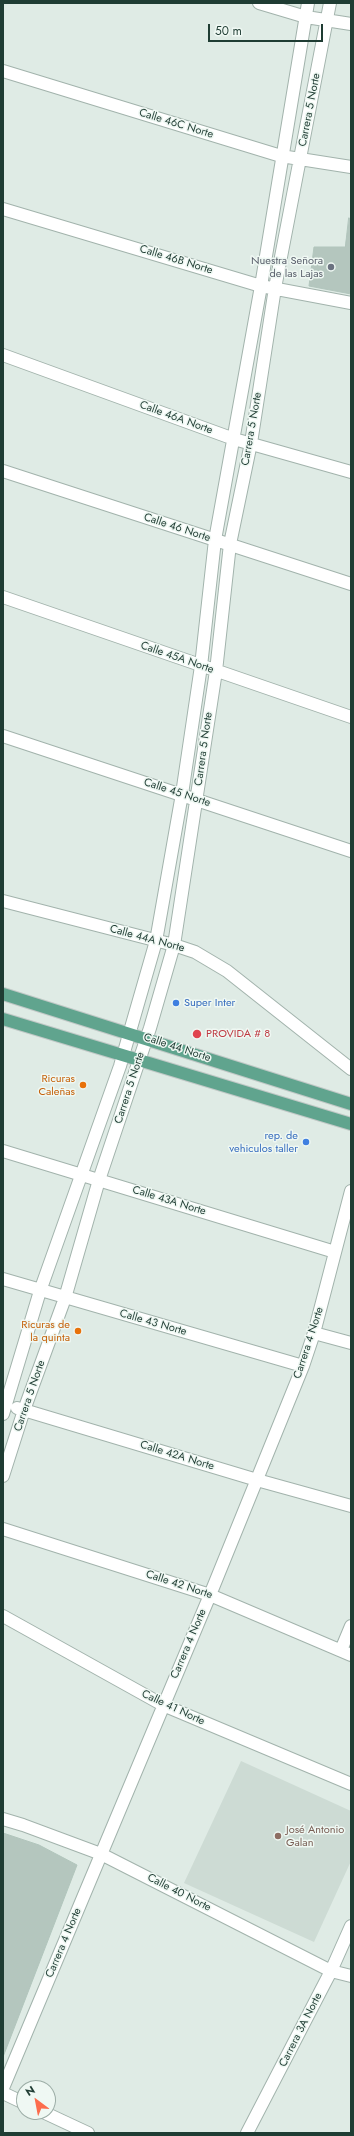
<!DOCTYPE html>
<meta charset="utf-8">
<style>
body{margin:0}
#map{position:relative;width:354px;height:2136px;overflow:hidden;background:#dfebe5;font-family:Jost,sans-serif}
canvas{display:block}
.frame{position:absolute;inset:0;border:4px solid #1f3c33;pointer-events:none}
.north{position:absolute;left:16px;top:2080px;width:40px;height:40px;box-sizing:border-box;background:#eff8f3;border:1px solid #9cada6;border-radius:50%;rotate:328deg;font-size:11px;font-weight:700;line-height:16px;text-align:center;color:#1f3c33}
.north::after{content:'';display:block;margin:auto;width:14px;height:18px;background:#fc6d4d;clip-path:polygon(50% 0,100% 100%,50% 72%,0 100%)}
.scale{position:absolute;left:208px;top:24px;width:115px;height:18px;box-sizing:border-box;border:2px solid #1f3c33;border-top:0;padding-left:5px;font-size:12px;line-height:14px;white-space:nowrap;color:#1f3c33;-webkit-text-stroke:3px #eff8f3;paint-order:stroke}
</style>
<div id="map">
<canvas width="354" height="2136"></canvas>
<div class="frame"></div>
<div class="north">N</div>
<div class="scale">50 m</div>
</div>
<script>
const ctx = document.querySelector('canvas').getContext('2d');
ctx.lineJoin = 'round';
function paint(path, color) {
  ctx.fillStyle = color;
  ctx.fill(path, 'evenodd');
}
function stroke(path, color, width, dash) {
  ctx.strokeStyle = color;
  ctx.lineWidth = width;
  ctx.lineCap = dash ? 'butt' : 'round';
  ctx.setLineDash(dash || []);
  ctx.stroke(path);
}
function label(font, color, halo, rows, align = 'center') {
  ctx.font = font + ' Jost,sans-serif';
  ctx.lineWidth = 3;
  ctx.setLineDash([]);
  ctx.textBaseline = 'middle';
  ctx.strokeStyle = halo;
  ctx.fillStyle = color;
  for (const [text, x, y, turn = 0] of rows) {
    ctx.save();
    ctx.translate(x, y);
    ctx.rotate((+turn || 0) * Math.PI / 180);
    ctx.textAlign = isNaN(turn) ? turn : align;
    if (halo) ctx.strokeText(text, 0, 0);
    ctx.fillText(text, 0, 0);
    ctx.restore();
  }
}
paint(new Path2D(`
 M 241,1761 L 351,1811 L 351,1861 L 314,1942 L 184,1883 Z`), '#cddbd4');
const building = new Path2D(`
 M 349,218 L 351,219 L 351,294 L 309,286 L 314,247 L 345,247 Z
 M 3,1833 L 39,1845 L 77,1865 L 3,2057 Z`);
paint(building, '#b4c6be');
stroke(building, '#b1c5bc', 1);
const minor = new Path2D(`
 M 259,3 L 306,17 L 351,24
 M 3,71 L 281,156 L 351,167
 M 3,209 L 261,286 L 351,303
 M 3,355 L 234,439 L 351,472
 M 3,471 L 351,584
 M 3,597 L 351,717
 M 3,736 L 351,851
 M 3,901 L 174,945 L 195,952 L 227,971 L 351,1069
 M 3,1151 L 335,1252
 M 3,1279 L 303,1366
 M 314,1333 L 351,1343
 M 17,1408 L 257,1480 L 351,1506
 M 3,1414 L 40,1291 L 120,1066 L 156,941 L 182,794 L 201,666 L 215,540 L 261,286 L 308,3
 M 3,1476 L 24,1410 L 65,1298 L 99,1180 L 150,1028 L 174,945 L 216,671 L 230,544 L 251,443 L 275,288 L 330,3
 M 3,1529 L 210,1595 L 351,1655
 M 3,1616 L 163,1705 L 351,1784
 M 341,1650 L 351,1626
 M 3,1819 L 23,1825 L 101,1854 L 331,1971 L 351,1976
 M 3,2088 L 210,1595 L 303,1366 L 314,1333 L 351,1191
 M 3,2093 L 24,2103
 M 43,2112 L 88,2133
 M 247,2133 L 331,1971 L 351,1926`);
const major = new Path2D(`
 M 3,994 L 351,1104
 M 3,1019 L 351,1124`);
stroke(minor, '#a2b3ac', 14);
stroke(major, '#c0c8c6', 14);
stroke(minor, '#fff', 12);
stroke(major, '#60a48e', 12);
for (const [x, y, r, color] of [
 [331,267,4,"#6b7280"],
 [176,1003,4,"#3f7fe0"],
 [197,1034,5,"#e0444e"],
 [83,1085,4,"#e8710a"],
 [306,1142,4,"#3f7fe0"],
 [78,1331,4,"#e8710a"],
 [278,1836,4,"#8d6e63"]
]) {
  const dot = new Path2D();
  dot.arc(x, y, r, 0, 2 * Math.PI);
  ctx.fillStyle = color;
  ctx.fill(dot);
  stroke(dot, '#eff8f3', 1.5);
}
label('11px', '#1f3c33', '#eff8f3', [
 ["Carrera 5 Norte",310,110,-79],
 ["Calle 46C Norte",176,124,17],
 ["Calle 46B Norte",176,260,17],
 ["Calle 46A Norte",176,418,20],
 ["Carrera 5 Norte",252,429,-80],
 ["Calle 46 Norte",177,528,18],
 ["Calle 45A Norte",177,658,19],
 ["Carrera 5 Norte",204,749,-82],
 ["Calle 45 Norte",177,793,18],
 ["Calle 44A Norte",147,939,15],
 ["Calle 44 Norte",177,1048,18],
 ["Carrera 5 Norte",130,1088,-72],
 ["Calle 43A Norte",169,1201,17],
 ["Calle 43 Norte",153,1323,16],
 ["Carrera 4 Norte",309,1343,-72],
 ["Carrera 5 Norte",30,1396,-71],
 ["Calle 42A Norte",177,1456,17],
 ["Calle 42 Norte",179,1585,18],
 ["Carrera 4 Norte",189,1644,-67],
 ["Calle 41 Norte",173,1708,25],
 ["Calle 40 Norte",179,1893,27],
 ["Carrera 4 Norte",64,1943,-67],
 ["Carrera 3A Norte",301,2030,-63]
]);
label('11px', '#5b616d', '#eff8f3', [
 ["Nuestra Señora",323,261],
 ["de las Lajas",323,274]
], 'right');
label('11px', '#366cbe', '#eff8f3', [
 ["Super Inter",184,1003],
 ["rep. de",298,1136,"right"],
 ["vehiculos taller",298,1149,"right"]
], 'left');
label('11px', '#be3a42', '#eff8f3', [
 ["PROVIDA # 8",206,1034]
], 'left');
label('11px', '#c56008', '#eff8f3', [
 ["Ricuras",75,1079],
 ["Caleñas",75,1092],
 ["Ricuras de",70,1325],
 ["la quinta",70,1338]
], 'right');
label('11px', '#785e54', '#eff8f3', [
 ["José Antonio",286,1830],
 ["Galan",286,1843]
], 'left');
</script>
